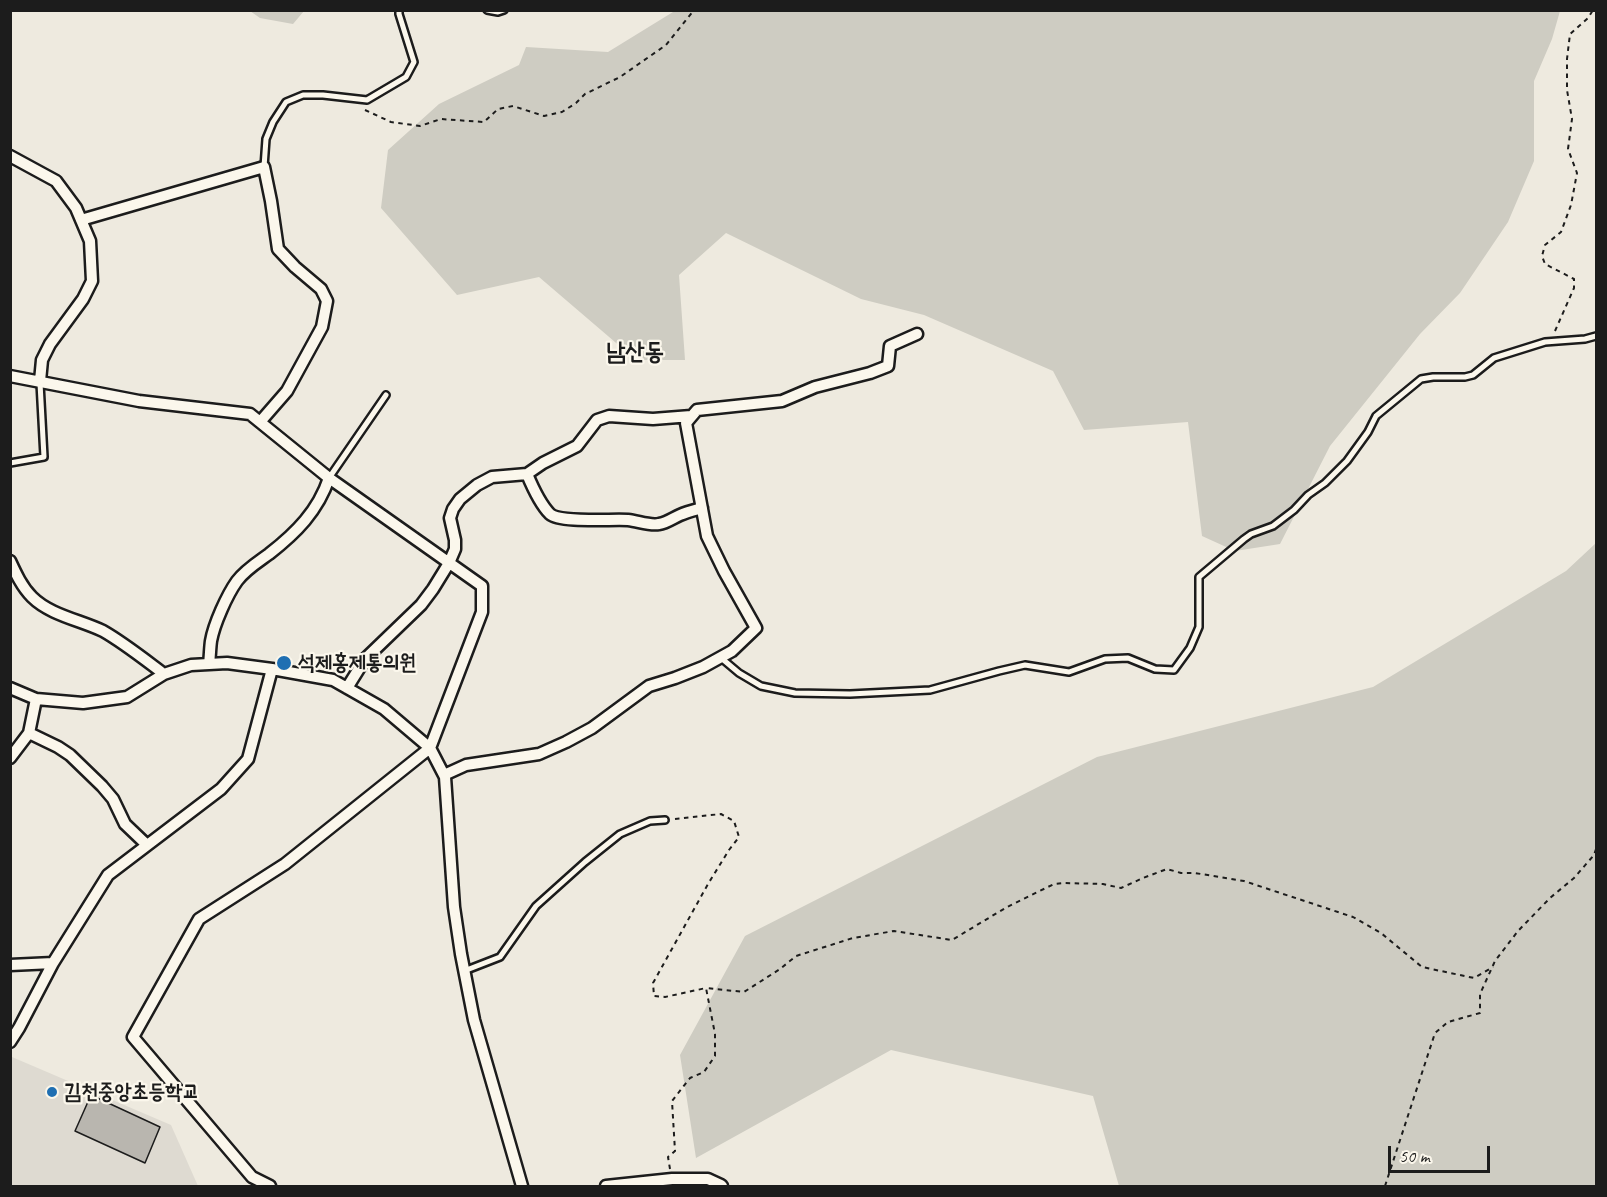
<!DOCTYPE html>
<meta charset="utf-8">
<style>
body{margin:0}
#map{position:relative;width:1607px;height:1197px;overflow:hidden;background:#eeeadf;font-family:Caveat,sans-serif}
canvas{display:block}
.frame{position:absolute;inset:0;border:12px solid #1c1c1c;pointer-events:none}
.scale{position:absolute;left:1388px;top:1146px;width:102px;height:27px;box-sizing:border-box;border:3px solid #1c1c1c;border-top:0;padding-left:8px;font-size:18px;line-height:21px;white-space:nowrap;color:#1c1c1c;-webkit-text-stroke:4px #fbf7ec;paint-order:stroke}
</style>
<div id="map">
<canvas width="1607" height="1197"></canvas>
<div class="frame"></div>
<div class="scale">50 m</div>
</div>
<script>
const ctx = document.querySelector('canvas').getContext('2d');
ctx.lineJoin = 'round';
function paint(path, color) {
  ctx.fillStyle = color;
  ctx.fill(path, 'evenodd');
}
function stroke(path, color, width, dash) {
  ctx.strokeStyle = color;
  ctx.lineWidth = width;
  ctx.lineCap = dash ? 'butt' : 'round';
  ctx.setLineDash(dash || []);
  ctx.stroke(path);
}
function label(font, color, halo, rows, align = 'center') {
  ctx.font = font + ' Caveat,"Poor Story",sans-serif';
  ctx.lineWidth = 4.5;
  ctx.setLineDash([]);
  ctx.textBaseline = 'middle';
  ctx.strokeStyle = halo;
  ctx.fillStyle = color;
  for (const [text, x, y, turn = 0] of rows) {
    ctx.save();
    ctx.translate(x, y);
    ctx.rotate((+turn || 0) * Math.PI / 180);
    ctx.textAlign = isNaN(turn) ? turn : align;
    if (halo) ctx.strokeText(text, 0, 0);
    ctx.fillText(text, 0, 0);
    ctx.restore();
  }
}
paint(new Path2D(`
 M 12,1057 L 171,1125 L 198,1186 L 11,1186 L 10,1059 Z`), '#dedad1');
paint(new Path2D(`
 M 250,11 L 304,11 L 293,24 L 260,18 Z
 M 673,11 L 1560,11 L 1552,39 L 1534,81 L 1534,161 L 1508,222 L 1460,293 L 1420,334 L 1330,446 L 1280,544 L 1235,551 L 1202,536 L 1188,422 L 1084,430 L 1053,371 L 924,315 L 861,299 L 726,233 L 679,275 L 685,360 L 636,360 L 539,277 L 457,295 L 381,208 L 388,150 L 439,104 L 519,65 L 526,47 L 608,52 L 673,12 Z
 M 1596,543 L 1596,1186 L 1119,1186 L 1093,1096 L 891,1050 L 696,1158 L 680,1055 L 745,936 L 1097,757 L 1373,687 L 1566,571 Z`), '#ceccc2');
const building = new Path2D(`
 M 91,1095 L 160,1127 L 145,1163 L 75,1131 Z`);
paint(building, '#b9b6af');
stroke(building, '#1c1c1c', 1.5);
const service = new Path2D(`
 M 487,10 L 498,12 L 504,10
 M 264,167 L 266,139 L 273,122 L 286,102 L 303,95 L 323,95 L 367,100 L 406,77 L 414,62 L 399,14 L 399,10
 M 10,463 L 44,457 L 40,383
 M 329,478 L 386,395
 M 720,657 L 739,673 L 761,686 L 795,693 L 850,694 L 930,690 L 999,671 L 1025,665 L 1069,672 L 1105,659 L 1128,658 L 1155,669 L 1174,670 L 1190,648 L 1199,627 L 1199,577 L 1244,539 L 1251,534 L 1273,526 L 1294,510 L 1308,495 L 1325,483 L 1347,461 L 1368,432 L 1376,416 L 1421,379 L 1433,377 L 1465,377 L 1473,375 L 1494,358 L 1545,342 L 1585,339 L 1596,336
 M 464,971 L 500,957 L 536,906 L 585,862 L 620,834 L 650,821 L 665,820`);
const minor = new Path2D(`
 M 10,156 L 56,181 L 76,208 L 90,241 L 92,281 L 83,299 L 50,344 L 42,360 L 40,381
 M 81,220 L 264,167 L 271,201 L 278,249 L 295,267 L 321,289 L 327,301 L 322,327 L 287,391 L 260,422
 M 10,376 L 139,401 L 250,414 L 329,478 L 482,586 L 482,612 L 430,748 L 285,864 L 199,919 L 133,1037 L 252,1177 L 270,1186
 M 527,474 C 532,486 541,505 550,514 C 560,523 611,519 628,520 C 638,521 650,526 659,524 C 667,523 673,518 680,515 C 687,512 695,510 702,508
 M 10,561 C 16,574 22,587 32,597 C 50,615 80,620 103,631 C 124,643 144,659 164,674
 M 209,664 C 210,656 210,648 211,641 C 214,624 227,595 237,581 C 245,570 258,562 269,554 C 296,533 318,511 329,478
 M 10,688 L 36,699 L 83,703 L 127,697 L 164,674 L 191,665 L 227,663 L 272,669 L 333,680 L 384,709 L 430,748 L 445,777 L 454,907 L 461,954 L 474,1020 L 522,1186
 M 347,688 L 365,659 L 421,605 L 433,589 L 449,563 L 455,549 L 455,540 L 450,518 L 453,509 L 460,499 L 477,485 L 492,477 L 527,474 L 543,463 L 577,446 L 597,420 L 609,416 L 653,419 L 691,416
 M 29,733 L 58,747 L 70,755 L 102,786 L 113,799 L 125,824 L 147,845
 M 10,758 L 29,733 L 36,699
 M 444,775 L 466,765 L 539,754 L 566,742 L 592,728 L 649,686 L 675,678 L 703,667 L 732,651 L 756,628 L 724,571 L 707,536 L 686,423 L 697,410 L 782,401 L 815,387 L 870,373 L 888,366 L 890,346 L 917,334
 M 10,965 L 53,963
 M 10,1042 L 19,1028 L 53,963 L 108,875 L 221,789 L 248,759 L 272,669
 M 606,1186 L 672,1179 L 708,1179 L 721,1185 L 722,1186`);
stroke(service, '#1c1c1c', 10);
stroke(minor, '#1c1c1c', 15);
stroke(new Path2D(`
 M 365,110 L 391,122 L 420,126 L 441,119 L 484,122 L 498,109 L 513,106 L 544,116 L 562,112 L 576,103 L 585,94 L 620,77 L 666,45 L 694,10
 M 1555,331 L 1574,288 L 1574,279 L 1545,264 L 1542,256 L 1545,245 L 1561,232 L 1571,205 L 1577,173 L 1568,149 L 1572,119 L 1567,90 L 1567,59 L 1570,34 L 1588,18 L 1593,10
 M 675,819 L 721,814 L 734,821 L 739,837 L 729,850 L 708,884 L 653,983 L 654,996 L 665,997 L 706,988
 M 670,1169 L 668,1157 L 675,1151 L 672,1101 L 690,1078 L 704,1072 L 715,1056 L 715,1034 L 706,988 L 744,992 L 780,969 L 796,956 L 853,938 L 894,931 L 952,940 L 1007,907 L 1054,884 L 1064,883 L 1103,884 L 1121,888 L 1143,878 L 1167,869 L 1181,873 L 1195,873 L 1244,881 L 1353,917 L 1381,933 L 1422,967 L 1474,978 L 1493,967
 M 1385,1186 L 1435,1033 L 1448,1022 L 1480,1013 L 1480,994 L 1495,961 L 1518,931 L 1550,898 L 1574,878 L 1594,855 L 1596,849`), '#1c1c1c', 2, [4.5, 4.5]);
stroke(service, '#fbf7ec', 5);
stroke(minor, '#fbf7ec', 10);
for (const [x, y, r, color] of [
 [284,663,8,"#1f6fb2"],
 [52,1092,6,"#1f6fb2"]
]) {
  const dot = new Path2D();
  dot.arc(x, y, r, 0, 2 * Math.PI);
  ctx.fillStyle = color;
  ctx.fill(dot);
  stroke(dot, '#fbf7ec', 2);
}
label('bold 21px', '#1c1c1c', '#fbf7ec', [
 ["석제홍제통의원",298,663],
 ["김천중앙초등학교",64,1092]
], 'left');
label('bold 24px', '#1c1c1c', '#fbf7ec', [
 ["남산동",635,353]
]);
</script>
